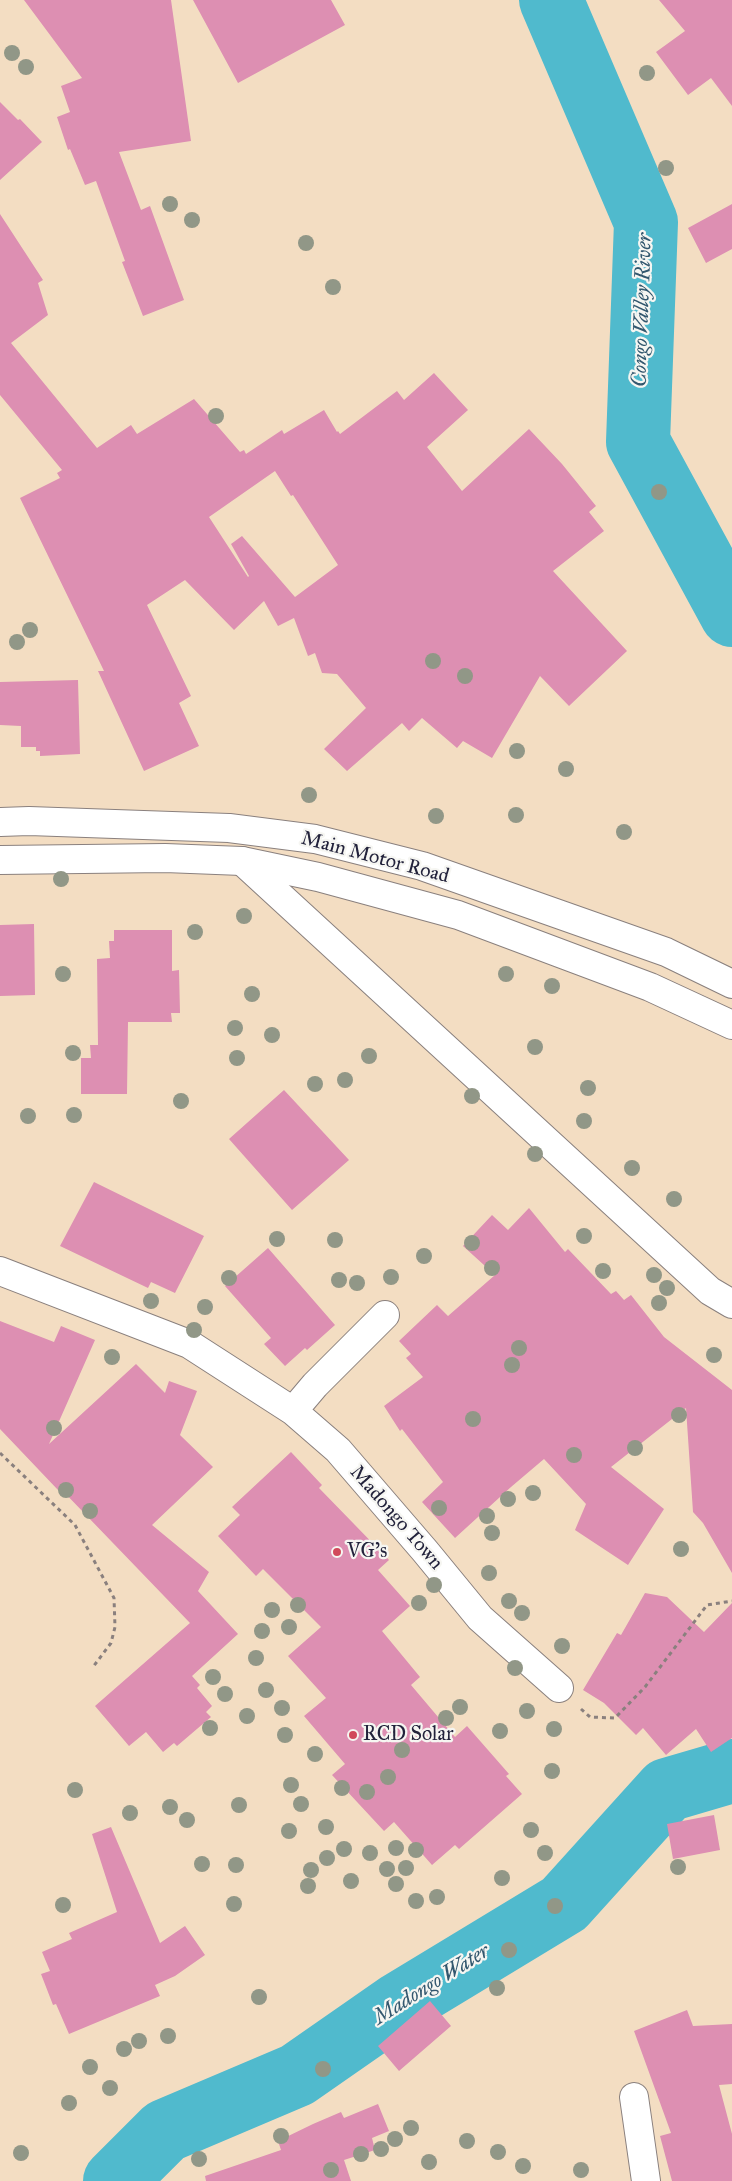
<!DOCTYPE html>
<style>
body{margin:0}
canvas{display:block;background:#f3ddc2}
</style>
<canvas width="732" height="2181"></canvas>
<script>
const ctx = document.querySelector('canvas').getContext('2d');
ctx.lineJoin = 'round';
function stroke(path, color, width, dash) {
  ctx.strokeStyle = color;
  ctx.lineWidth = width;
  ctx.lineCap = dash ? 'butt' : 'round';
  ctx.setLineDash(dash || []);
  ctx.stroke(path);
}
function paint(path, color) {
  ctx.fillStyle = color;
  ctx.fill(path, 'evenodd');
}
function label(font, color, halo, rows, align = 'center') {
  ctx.font = font + ' "IM FELL Great Primer",serif';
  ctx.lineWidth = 4.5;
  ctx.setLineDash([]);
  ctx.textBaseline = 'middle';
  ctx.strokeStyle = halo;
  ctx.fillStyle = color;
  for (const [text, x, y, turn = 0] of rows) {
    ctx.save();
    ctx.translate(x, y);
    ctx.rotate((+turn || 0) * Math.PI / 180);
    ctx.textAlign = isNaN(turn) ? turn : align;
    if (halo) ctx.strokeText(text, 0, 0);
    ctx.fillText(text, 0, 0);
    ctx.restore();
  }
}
stroke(new Path2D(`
 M 551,0 L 646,222 L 638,442 L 732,615
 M 115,2181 L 165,2131 L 297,2075 L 399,2004 L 564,1904 L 667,1790 L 732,1771`), '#50bacd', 64);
paint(new Path2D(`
 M 24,0 L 171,0 L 191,141 L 119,152 L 141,210 L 150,206 L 184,300 L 143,316 L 122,262 L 125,261 L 96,181 L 85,185 L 70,149 L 68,150 L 57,117 L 70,112 L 61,86 L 82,78 Z
 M 193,0 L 331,0 L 345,25 L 238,83 Z
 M 659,0 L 732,0 L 732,106 L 711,78 L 688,95 L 656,52 L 685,31 Z
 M 0,102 L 18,120 L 20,119 L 42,142 L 0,180 Z
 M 732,204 L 732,249 L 706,263 L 688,228 Z
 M 0,214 L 43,280 L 38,283 L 48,315 L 11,343 L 97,448 L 131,425 L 137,434 L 194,399 L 240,452 L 244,450 L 246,454 L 282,430 L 284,434 L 324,410 L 337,432 L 338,431 L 340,434 L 397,391 L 404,400 L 434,373 L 468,410 L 427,447 L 462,491 L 529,429 L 562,464 L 596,506 L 589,512 L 604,531 L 553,571 L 627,651 L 569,706 L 540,676 L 492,758 L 463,741 L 457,748 L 422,718 L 409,731 L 402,723 L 347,771 L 324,749 L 366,708 L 337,674 L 322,673 L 315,653 L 308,656 L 294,618 L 278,626 L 264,601 L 234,630 L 185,580 L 147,605 L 191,696 L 179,703 L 199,746 L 144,771 L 98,671 L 104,671 L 20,498 L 60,478 L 57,473 L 62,470 L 0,395 ZM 275,471 L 291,496 L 293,495 L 338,565 L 295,597 L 242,536 L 231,544 L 249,576 L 248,577 L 209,517 Z
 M 78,680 L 80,754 L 40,756 L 40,751 L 36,751 L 36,747 L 21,747 L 21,726 L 0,725 L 0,682 Z
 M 34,924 L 35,995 L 0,996 L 0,925 Z
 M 114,930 L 172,930 L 172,971 L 179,970 L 180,1013 L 171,1013 L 172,1022 L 128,1022 L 127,1094 L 81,1094 L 81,1058 L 91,1058 L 90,1045 L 98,1045 L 97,959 L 110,958 L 109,941 L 114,941 Z
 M 284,1090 L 349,1160 L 292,1210 L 229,1139 Z
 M 94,1182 L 204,1236 L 175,1293 L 151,1282 L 148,1288 L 60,1246 Z
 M 529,1208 L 565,1252 L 568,1249 L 611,1294 L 616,1291 L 624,1300 L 631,1295 L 664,1337 L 732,1390 L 732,1573 L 703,1523 L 693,1512 L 686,1408 L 611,1467 L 664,1509 L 628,1565 L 575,1530 L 586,1504 L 544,1459 L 511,1487 L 455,1538 L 422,1502 L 443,1482 L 402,1429 L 400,1431 L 384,1406 L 423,1377 L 406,1358 L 411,1354 L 399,1341 L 437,1305 L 448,1316 L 495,1275 L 463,1246 L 492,1215 L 508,1230 Z
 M 268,1248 L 335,1325 L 307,1350 L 305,1348 L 285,1366 L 264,1344 L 271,1338 L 225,1286 Z
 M 0,1321 L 54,1342 L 61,1326 L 95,1340 L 49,1444 L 136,1364 L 165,1393 L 169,1381 L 197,1391 L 180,1435 L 213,1467 L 152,1525 L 209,1572 L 198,1591 L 238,1634 L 192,1676 L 200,1685 L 197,1688 L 212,1706 L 206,1712 L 211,1717 L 177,1746 L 174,1743 L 163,1752 L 146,1732 L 129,1746 L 95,1706 L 190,1623 L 60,1488 L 58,1490 L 0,1429 Z
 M 291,1452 L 322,1485 L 319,1488 L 389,1560 L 378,1570 L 410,1606 L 382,1631 L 420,1677 L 411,1685 L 455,1737 L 467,1726 L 509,1774 L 506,1776 L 522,1794 L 459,1849 L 455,1845 L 432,1865 L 394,1822 L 384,1831 L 332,1775 L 345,1764 L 304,1716 L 326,1698 L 288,1656 L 321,1627 L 263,1569 L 256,1576 L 218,1536 L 240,1515 L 232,1507 Z
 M 645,1593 L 667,1597 L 704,1632 L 732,1603 L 732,1738 L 711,1752 L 696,1729 L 666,1755 L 643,1728 L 636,1735 L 604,1703 L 583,1690 L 617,1633 L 621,1635 Z
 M 714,1815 L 720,1850 L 673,1859 L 667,1824 Z
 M 111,1827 L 160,1943 L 185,1926 L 205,1955 L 175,1976 L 155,1985 L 160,1996 L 69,2034 L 56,2004 L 53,2005 L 41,1974 L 50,1971 L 42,1952 L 72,1939 L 69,1933 L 117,1912 L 92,1834 Z
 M 430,2001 L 451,2026 L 399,2071 L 378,2046 Z
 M 687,2010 L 693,2026 L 732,2024 L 732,2084 L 719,2085 L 732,2134 L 732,2181 L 672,2181 L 660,2136 L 671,2133 L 634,2031 Z
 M 378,2104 L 389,2131 L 372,2138 L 375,2150 L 344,2160 L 351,2181 L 206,2181 L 205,2176 L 281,2150 L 278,2141 L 313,2124 L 341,2112 L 344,2118 Z`), '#dd8fb2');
const street = new Path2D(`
 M 242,861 L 710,1291 L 732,1304
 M 0,1271 L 189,1344 L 293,1411 L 338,1450 L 425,1551 L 480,1618 L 559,1688
 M 293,1411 L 315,1385 L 385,1315
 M 634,2097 L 646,2181`);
const secondary = new Path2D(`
 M 0,822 L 29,821 L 229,828 L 315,839 L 422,866 L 666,952 L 732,984
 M 0,860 L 165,858 L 242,861 L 318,877 L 458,915 L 650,987 L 732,1025`);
stroke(street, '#8a807e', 30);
stroke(secondary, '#8a807e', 30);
stroke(new Path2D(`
 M 0,1453 L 75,1525 L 114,1598 L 115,1627 L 111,1643 L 93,1667
 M 581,1709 L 590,1717 L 615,1718 L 645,1687 L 707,1605 L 732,1601`), '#8a807e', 3, [4, 4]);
stroke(street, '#fff', 28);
stroke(secondary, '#fff', 28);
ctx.fillStyle = '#919787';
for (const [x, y] of [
 [12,53],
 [26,67],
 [647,73],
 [666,168],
 [170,204],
 [192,220],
 [306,243],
 [333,287],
 [216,416],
 [659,492],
 [30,630],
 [17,642],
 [433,661],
 [465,676],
 [517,751],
 [566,769],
 [309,795],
 [516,815],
 [436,816],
 [624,832],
 [61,879],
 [244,916],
 [195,932],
 [63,974],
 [506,974],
 [552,986],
 [252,994],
 [235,1028],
 [272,1035],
 [535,1047],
 [73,1053],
 [369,1056],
 [237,1058],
 [345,1080],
 [315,1084],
 [588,1088],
 [472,1096],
 [181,1101],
 [74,1115],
 [28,1116],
 [584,1121],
 [535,1154],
 [632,1168],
 [674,1199],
 [584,1236],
 [277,1239],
 [335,1240],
 [472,1243],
 [424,1256],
 [492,1268],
 [603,1271],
 [654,1275],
 [391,1277],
 [229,1278],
 [339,1280],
 [357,1283],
 [667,1288],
 [151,1301],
 [659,1303],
 [205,1307],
 [194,1330],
 [519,1348],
 [714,1355],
 [112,1357],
 [512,1365],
 [679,1415],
 [473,1419],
 [54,1428],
 [635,1448],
 [574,1455],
 [66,1490],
 [533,1493],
 [508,1499],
 [439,1508],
 [90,1511],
 [487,1516],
 [492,1533],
 [681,1549],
 [489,1573],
 [434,1585],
 [509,1601],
 [419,1603],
 [298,1605],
 [272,1610],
 [522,1613],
 [289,1627],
 [262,1631],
 [562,1646],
 [256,1658],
 [515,1668],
 [213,1677],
 [266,1690],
 [225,1694],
 [460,1707],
 [282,1708],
 [527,1711],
 [247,1716],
 [446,1718],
 [210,1728],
 [554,1729],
 [500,1731],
 [285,1735],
 [402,1750],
 [315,1754],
 [552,1771],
 [388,1777],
 [291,1785],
 [342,1788],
 [75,1790],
 [367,1792],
 [301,1804],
 [239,1805],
 [170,1807],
 [130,1813],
 [187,1820],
 [326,1827],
 [531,1830],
 [289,1831],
 [396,1848],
 [344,1849],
 [416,1850],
 [370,1853],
 [545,1853],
 [327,1858],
 [202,1864],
 [236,1865],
 [678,1867],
 [406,1868],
 [387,1869],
 [311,1870],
 [502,1878],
 [351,1881],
 [396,1884],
 [308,1886],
 [437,1897],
 [416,1901],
 [234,1904],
 [63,1905],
 [555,1906],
 [509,1950],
 [497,1988],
 [259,1997],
 [168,2036],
 [139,2041],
 [124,2049],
 [90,2067],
 [323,2069],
 [110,2088],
 [69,2103],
 [411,2128],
 [281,2136],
 [395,2139],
 [467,2141],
 [381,2149],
 [498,2152],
 [21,2153],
 [361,2154],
 [199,2159],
 [429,2162],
 [523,2166],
 [331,2170],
 [581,2170]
]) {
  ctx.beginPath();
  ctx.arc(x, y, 8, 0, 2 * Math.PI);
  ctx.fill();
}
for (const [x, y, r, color] of [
 [337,1552,5,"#d1495b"],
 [353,1735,5,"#d1495b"]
]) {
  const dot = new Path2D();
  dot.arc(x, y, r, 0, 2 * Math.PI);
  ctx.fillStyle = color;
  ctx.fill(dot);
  stroke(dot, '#f6f6f2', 2);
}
label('20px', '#22223b', '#f6f6f2', [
 ["Main Motor Road",375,858,15],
 ["Madongo Town",396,1518,49]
]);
label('20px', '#22223b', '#f6f6f2', [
 ["VG's",347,1552],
 ["RCD Solar",363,1735]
], 'left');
label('italic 21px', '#32576e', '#f6f6f2', [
 ["Congo Valley River",643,310,-88],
 ["Madongo Water",432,1985,-32]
]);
</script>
